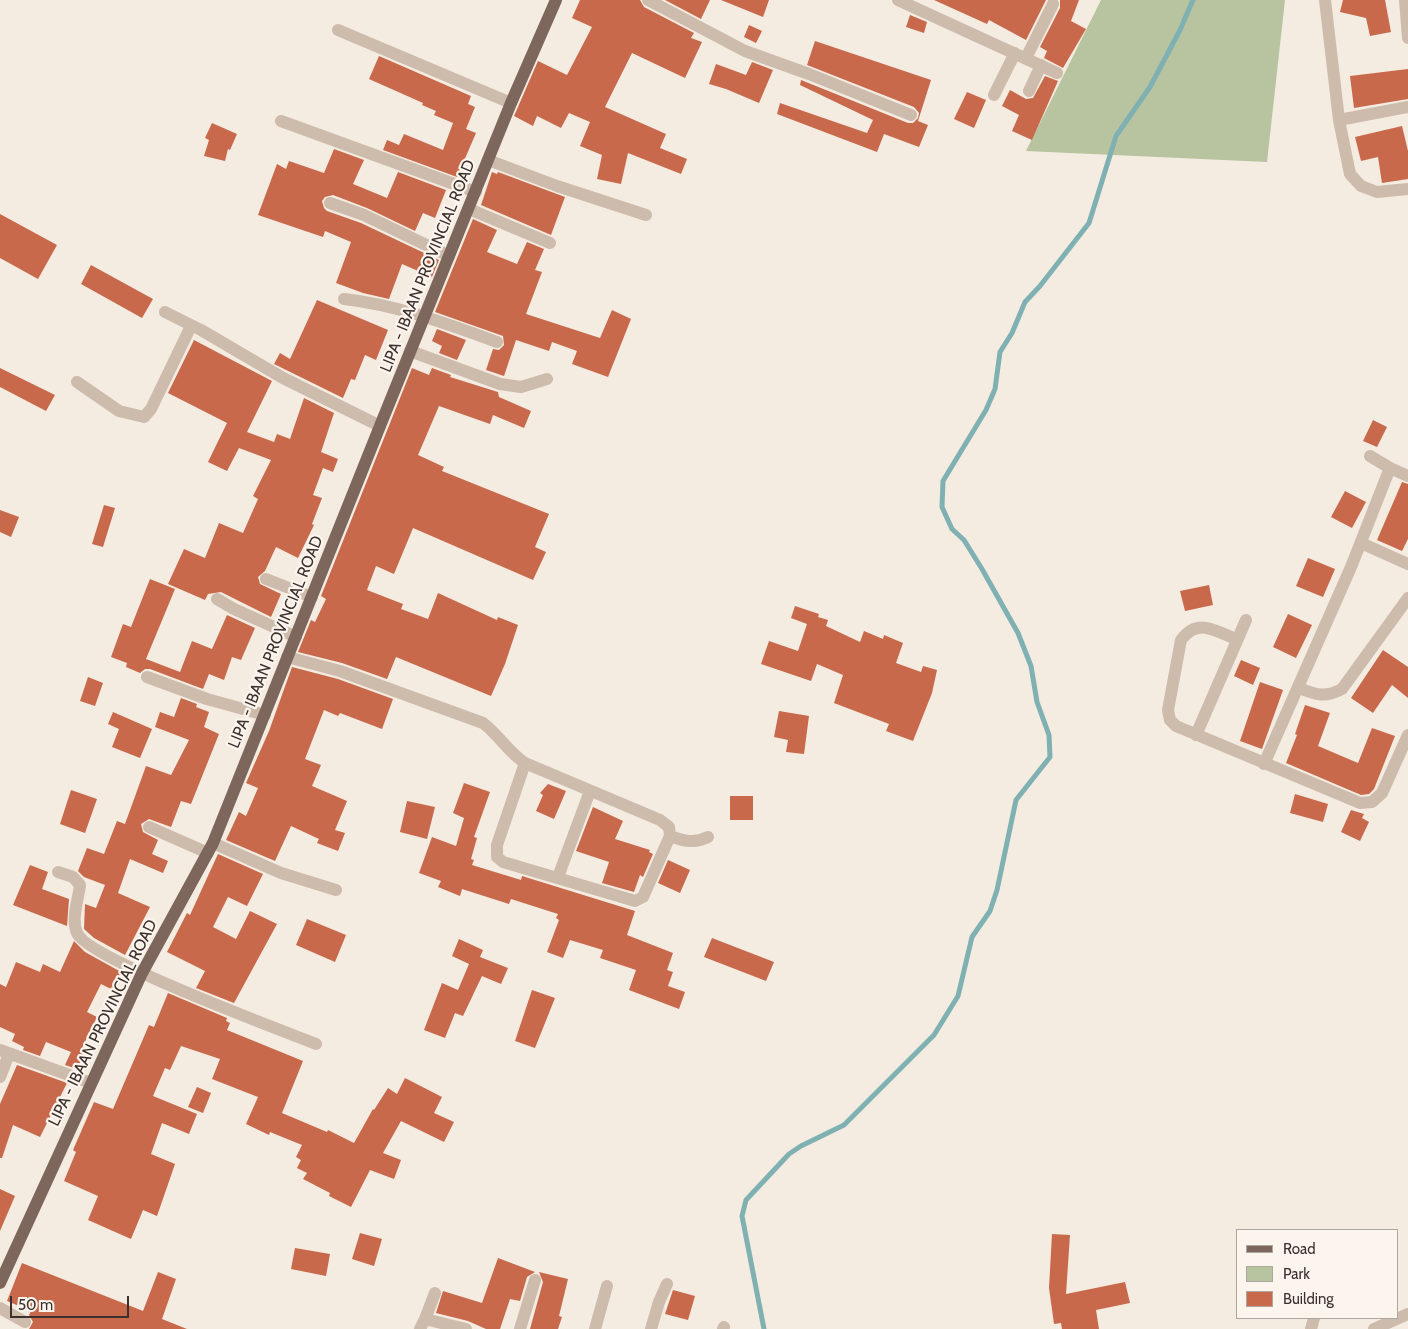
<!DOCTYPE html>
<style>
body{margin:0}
#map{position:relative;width:1408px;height:1329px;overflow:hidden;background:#f4ebe1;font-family:Cabin,sans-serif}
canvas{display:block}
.legend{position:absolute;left:1236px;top:1229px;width:162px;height:90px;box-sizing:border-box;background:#fbf5ee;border:1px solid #aea6a0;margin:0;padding:6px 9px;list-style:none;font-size:15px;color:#3b302b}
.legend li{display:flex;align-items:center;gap:10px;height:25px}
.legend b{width:25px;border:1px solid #aea6a0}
.scale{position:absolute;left:10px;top:1296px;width:119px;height:22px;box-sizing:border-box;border:2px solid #3b302b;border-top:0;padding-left:6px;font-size:15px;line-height:18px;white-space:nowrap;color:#3b302b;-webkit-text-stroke:4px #fbf5ee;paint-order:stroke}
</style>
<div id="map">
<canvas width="1408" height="1329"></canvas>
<ul class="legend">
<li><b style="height:6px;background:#7d675c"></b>Road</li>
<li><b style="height:14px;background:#b8c4a0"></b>Park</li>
<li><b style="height:14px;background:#c8694b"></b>Building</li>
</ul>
<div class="scale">50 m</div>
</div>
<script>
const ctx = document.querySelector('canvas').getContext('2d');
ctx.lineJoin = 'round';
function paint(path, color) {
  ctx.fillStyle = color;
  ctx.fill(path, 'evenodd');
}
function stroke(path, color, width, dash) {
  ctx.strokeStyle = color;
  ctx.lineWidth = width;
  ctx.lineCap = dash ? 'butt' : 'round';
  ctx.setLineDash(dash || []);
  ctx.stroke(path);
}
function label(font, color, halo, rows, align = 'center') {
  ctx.font = font + ' Cabin,sans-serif';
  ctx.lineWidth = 4.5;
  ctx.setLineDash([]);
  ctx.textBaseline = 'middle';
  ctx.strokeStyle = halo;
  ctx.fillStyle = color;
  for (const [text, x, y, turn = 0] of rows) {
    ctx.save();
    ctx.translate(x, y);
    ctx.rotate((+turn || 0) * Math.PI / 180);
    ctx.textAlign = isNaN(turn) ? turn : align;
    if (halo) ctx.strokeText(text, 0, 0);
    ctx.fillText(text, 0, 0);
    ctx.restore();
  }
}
paint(new Path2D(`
 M 1101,0 L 1285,0 L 1267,162 L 1026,151 Z`), '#b8c4a0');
stroke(new Path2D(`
 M 764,1329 L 742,1216 L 746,1200 L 789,1154 L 801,1146 L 844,1125 L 934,1035 L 958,996 L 972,937 L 990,911 L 997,890 L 1016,800 L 1050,757 L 1049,735 L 1037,702 L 1031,666 L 1018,633 L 982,569 L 964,540 L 952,529 L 942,507 L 943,481 L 986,410 L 995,389 L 1000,352 L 1012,333 L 1025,302 L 1040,286 L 1089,223 L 1116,136 L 1150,87 L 1180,30 L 1193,0`), '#7fb0b2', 5);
paint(new Path2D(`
 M 580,0 L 640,0 L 644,7 L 694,33 L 691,38 L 702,42 L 685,78 L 632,53 L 605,107 L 666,134 L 660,148 L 687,159 L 681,174 L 628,153 L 621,184 L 597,179 L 602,155 L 580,146 L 590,122 L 569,113 L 561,128 L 537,116 L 533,126 L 514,116 L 538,61 L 567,75 L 592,27 L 572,18 Z
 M 665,0 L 710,0 L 701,19 Z
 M 721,0 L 769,0 L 763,17 Z
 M 934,0 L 1046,0 L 1026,40 L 989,20 L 987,24 Z
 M 1060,0 L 1079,0 L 1071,21 L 1086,29 L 1063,68 L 1044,58 L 1047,51 L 1040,47 L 1060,8 Z
 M 1343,0 L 1385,0 L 1391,32 L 1370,36 L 1366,18 L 1340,12 Z
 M 910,15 L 927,22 L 924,33 L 906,27 Z
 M 749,25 L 762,31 L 756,43 L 744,37 Z
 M 815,41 L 931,80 L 918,121 L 928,125 L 919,147 L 884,134 L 877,152 L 777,114 L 780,103 L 867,133 L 873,120 L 800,85 L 801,80 L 908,123 L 913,123 L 918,118 L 919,113 L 914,107 L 807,65 Z
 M 379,56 L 471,96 L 468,104 L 475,107 L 466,129 L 476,133 L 457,177 L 383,150 L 387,140 L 399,145 L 404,134 L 443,150 L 453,123 L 434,115 L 436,111 L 422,105 L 423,103 L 369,79 Z
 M 752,62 L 773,70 L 759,103 L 726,89 L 709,84 L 716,64 L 746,75 Z
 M 1408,69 L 1408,99 L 1354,108 L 1350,76 Z
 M 1045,76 L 1058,81 L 1032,140 L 1012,131 L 1019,115 L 1002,106 L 1010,90 L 1026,99 L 1033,98 Z
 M 967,92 L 986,100 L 974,128 L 954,119 Z
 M 212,123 L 237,134 L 230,150 L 228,149 L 225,161 L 204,156 L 209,140 L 205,138 Z
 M 1402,126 L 1408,151 L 1408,179 L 1382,183 L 1378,157 L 1361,161 L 1355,137 Z
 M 334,149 L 364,160 L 353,184 L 387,198 L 398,172 L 446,190 L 435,218 L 423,213 L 415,231 L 367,208 L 333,195 L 325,197 L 322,201 L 324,208 L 327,211 L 361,223 L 439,260 L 432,277 L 402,264 L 389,299 L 363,293 L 336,283 L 351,242 L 325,231 L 323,237 L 258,215 L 277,164 L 286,169 L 289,161 L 324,173 Z
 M 492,172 L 497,174 L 498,172 L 565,197 L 551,235 L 481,205 Z
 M 0,214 L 57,245 L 38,279 L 0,258 Z
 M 473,219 L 497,230 L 487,252 L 517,264 L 527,242 L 544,249 L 535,270 L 542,272 L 526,314 L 600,338 L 612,310 L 631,319 L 608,377 L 572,364 L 577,351 L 552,342 L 549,351 L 516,340 L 504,376 L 486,370 L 493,349 L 499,350 L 504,345 L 503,336 L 435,312 Z
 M 91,265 L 153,299 L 142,318 L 81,284 Z
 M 317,300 L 388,330 L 376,360 L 365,355 L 355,380 L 351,379 L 343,398 L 274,364 L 280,353 L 290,359 Z
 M 437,329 L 466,340 L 457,360 L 439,353 L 442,346 L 432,341 Z
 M 194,340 L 272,381 L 247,432 L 274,442 L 277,434 L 290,439 L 304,398 L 334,413 L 321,452 L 338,459 L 333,472 L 323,468 L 313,495 L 322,498 L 312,524 L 314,525 L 298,558 L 276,547 L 265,571 L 258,577 L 260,584 L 281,594 L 271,617 L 221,592 L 208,594 L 205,600 L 168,584 L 184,549 L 205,558 L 219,523 L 243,533 L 258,499 L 253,496 L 271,460 L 239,448 L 227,471 L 208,462 L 227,423 L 168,393 Z
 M 0,368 L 55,395 L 46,411 L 0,387 Z
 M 412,368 L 429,375 L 432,368 L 451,375 L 450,377 L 498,392 L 499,397 L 531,411 L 524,428 L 493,415 L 490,424 L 439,406 L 418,455 L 444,467 L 442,471 L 549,514 L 535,547 L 546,552 L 533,580 L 413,528 L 394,574 L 376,566 L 367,590 L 403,604 L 401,609 L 428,619 L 438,593 L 497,620 L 498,617 L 518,625 L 505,664 L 491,696 L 396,657 L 387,679 L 342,663 L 298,652 L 311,620 L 315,622 L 326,599 L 321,596 Z
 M 1373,420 L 1387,427 L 1377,447 L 1363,441 Z
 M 1402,482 L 1408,484 L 1408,539 L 1402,551 L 1377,540 Z
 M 1345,491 L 1366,502 L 1352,528 L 1331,517 Z
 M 104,505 L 115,508 L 103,547 L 92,544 Z
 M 0,510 L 19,517 L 11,537 L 0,532 Z
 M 1308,558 L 1335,569 L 1323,597 L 1296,586 Z
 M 150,579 L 175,589 L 146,659 L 180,672 L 192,641 L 212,649 L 227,615 L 255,628 L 241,660 L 232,657 L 224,680 L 209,674 L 203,689 L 150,669 L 145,669 L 140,673 L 126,667 L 127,663 L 111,657 L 123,624 L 131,627 Z
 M 1209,585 L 1213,605 L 1185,611 L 1180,591 Z
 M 795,606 L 819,614 L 818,617 L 828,620 L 826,626 L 860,642 L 864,631 L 883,639 L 884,635 L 903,643 L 896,663 L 921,672 L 923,666 L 937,670 L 932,693 L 913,741 L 886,731 L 889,724 L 834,703 L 843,675 L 817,664 L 811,681 L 761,664 L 769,641 L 798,651 L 807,624 L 791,618 Z
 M 1288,614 L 1312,625 L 1296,658 L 1273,647 Z
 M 1383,650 L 1408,667 L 1408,698 L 1392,685 L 1373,713 L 1351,698 Z
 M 1241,660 L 1260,668 L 1253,685 L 1234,676 Z
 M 292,667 L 338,679 L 393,699 L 382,729 L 340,713 L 338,716 L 324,710 L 305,759 L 321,765 L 312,786 L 347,801 L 335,830 L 345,833 L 338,851 L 317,843 L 319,839 L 291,826 L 275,861 L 226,840 L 239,812 L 246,816 L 258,788 L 246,783 L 269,731 Z
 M 88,677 L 103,683 L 95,706 L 80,701 Z
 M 1260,682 L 1283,690 L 1262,749 L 1240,741 Z
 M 181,698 L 197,704 L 196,707 L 209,712 L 204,727 L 219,734 L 191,804 L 181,801 L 171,827 L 149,819 L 141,824 L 143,832 L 158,840 L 152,854 L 168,861 L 163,873 L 130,859 L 118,893 L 150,907 L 125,955 L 94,938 L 84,929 L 85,904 L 96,908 L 105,885 L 84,877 L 78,871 L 87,848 L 104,854 L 117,821 L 125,824 L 146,766 L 171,775 L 189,740 L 155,727 L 160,712 L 174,717 Z
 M 1305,705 L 1330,713 L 1318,746 L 1358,763 L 1372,728 L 1395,736 L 1374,789 L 1369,794 L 1361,795 L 1286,763 L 1297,735 L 1295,734 Z
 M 779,711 L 809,716 L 804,754 L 786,752 L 788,740 L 774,737 Z
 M 113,712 L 152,729 L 140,758 L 112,747 L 119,729 L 108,724 Z
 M 464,783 L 490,792 L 474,837 L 477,838 L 471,859 L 474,860 L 472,865 L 521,880 L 522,876 L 635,911 L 627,935 L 673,953 L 667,970 L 673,972 L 668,986 L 685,992 L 679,1009 L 629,990 L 636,970 L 600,958 L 603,950 L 570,940 L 563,958 L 547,952 L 559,920 L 556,918 L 558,914 L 511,899 L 509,904 L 462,889 L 460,896 L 438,887 L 441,881 L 419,873 L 432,837 L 456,846 L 464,818 L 453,813 Z
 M 548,784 L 566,791 L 554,819 L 536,811 L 543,795 L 540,793 Z
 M 71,790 L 97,799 L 85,833 L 60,824 Z
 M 1295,794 L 1328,804 L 1323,822 L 1290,813 Z
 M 730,796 L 753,796 L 753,820 L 730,820 Z
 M 407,801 L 435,807 L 427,839 L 400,832 Z
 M 593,807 L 623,821 L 615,839 L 650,850 L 649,852 L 653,854 L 643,877 L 640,875 L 634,892 L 602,883 L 609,862 L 576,851 Z
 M 1351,810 L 1364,814 L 1362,818 L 1369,822 L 1360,841 L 1341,832 Z
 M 218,854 L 263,874 L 247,906 L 228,897 L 213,927 L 236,939 L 250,911 L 277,924 L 234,1003 L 196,988 L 205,971 L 167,952 L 187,913 L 190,915 Z
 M 668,860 L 690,870 L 680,893 L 658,883 Z
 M 30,865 L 48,872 L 42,889 L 69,899 L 67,926 L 13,905 Z
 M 307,919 L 346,935 L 335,962 L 296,945 Z
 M 712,938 L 774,962 L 766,981 L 704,957 Z
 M 459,939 L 483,950 L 480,957 L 508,968 L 501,984 L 482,976 L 463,1016 L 455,1013 L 445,1038 L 424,1030 L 442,983 L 458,990 L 469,964 L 452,956 Z
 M 74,941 L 85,952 L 121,972 L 113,990 L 101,984 L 87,1012 L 97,1017 L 81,1050 L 85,1051 L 77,1069 L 65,1065 L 71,1052 L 46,1042 L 40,1056 L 23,1050 L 24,1047 L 12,1041 L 15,1034 L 0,1027 L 0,984 L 6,987 L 16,962 L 40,972 L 43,964 L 60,972 Z
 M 532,990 L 555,998 L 535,1048 L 515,1041 Z
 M 168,993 L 227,1018 L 226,1021 L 230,1023 L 227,1030 L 303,1061 L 282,1113 L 327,1132 L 328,1130 L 354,1143 L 373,1109 L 374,1110 L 388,1088 L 397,1094 L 405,1078 L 442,1097 L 434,1113 L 454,1122 L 444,1142 L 401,1121 L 383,1153 L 401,1160 L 394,1179 L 370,1170 L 351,1207 L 329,1196 L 330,1193 L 303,1179 L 307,1173 L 297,1168 L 301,1160 L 296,1157 L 302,1145 L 270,1132 L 269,1135 L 246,1124 L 258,1097 L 212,1079 L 220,1059 L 181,1046 L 170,1070 L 165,1068 L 153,1096 L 197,1114 L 189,1134 L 162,1123 L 151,1154 L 175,1164 L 157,1216 L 143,1210 L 131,1239 L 88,1220 L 98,1196 L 64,1181 L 76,1152 L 73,1150 L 94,1102 L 113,1109 L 149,1025 L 154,1027 Z
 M 17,1065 L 67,1083 L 40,1137 L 13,1125 L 2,1158 L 0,1158 L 0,1104 Z
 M 197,1087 L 211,1093 L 203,1113 L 188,1107 Z
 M 0,1189 L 15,1196 L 0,1231 Z
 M 360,1233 L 382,1239 L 374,1266 L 352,1259 Z
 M 1052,1234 L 1070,1235 L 1066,1294 L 1125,1282 L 1130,1303 L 1096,1310 L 1099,1329 L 1062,1329 L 1061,1323 L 1054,1324 L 1049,1288 Z
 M 295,1248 L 330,1254 L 326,1276 L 291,1269 Z
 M 498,1258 L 535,1272 L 527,1277 L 520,1301 L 510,1299 L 500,1329 L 486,1329 L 468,1321 L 436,1313 L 443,1291 L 482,1303 Z
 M 22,1263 L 143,1311 L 158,1272 L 176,1279 L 162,1319 L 187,1329 L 29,1329 L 33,1322 L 29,1315 L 31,1311 L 7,1301 Z
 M 539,1272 L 568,1279 L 559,1316 L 562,1317 L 558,1329 L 530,1329 L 543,1282 Z
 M 673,1290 L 695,1296 L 688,1320 L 665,1314 Z`), '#c8694b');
stroke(new Path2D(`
 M 648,0 L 745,51 L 809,74 L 911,115
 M 898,0 L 1057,73
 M 1325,0 L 1339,120 L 1350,174 L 1361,186 L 1377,192 L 1408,189
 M 1405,0 L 1408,38
 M 338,30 L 511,103
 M 1026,58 L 1053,4
 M 1029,91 L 1041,65
 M 994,95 L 1015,53
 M 1339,120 L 1408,107
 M 281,121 L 476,192
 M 488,160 L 557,186 L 646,215
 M 330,203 L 364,215 L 449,256
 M 469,209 L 550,243
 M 344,299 C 398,305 447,324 497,342
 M 165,312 L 201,330 L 283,378 L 380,426
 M 410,351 L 500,384 L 521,387 L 547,379
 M 77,382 L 119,411 L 144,417 L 151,409 L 191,326
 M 1370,456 L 1390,468
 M 1361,543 L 1408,564
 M 266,579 L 312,597
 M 217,599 L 234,609 L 296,637
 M 1236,639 C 1215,631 1198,617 1181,640 L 1168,710 L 1170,720 L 1176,726 L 1360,803 L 1372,802 L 1382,793 L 1408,735
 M 287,657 L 340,671 L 483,723 C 499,735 508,752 525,763 L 660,820 L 669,827 L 670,836 L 643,897 L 635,901 L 503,862 L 497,857 L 497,845 L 525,763
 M 147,677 L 207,699 L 265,715
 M 1299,688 C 1316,695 1325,698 1342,689 L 1408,598
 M 1196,735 L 1246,620
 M 1264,764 L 1351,567 L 1390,468 L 1408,476
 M 149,827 L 208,853
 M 670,836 C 684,841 693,844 708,837
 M 213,843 L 281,873 L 336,890
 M 58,872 L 73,877 L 80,885 C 78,901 71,919 77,933 C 88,959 279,1029 316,1044
 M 558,877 L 590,791
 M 0,1050 L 91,1083
 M 0,1077 L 9,1054
 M 0,1308 L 25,1322
 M 425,1319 L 435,1293
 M 420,1329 L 425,1319 L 466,1329
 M 520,1329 L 535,1280
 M 595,1329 L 607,1286
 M 651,1329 L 659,1302 L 667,1284
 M 723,1329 L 724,1327
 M 1311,1329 L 1314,1318
 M 1374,1329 L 1408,1314`), '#cdbbac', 12);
stroke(new Path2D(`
 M 0,1283 L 142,973 L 213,843 L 380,426 L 511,103 L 556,0`), '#7d675c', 12);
label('16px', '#3b302b', '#fbf5ee', [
 ["LIPA - IBAAN PROVINCIAL ROAD",428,266,-68],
 ["LIPA - IBAAN PROVINCIAL ROAD",276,642,-68],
 ["LIPA - IBAAN PROVINCIAL ROAD",103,1023,-64]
]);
</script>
